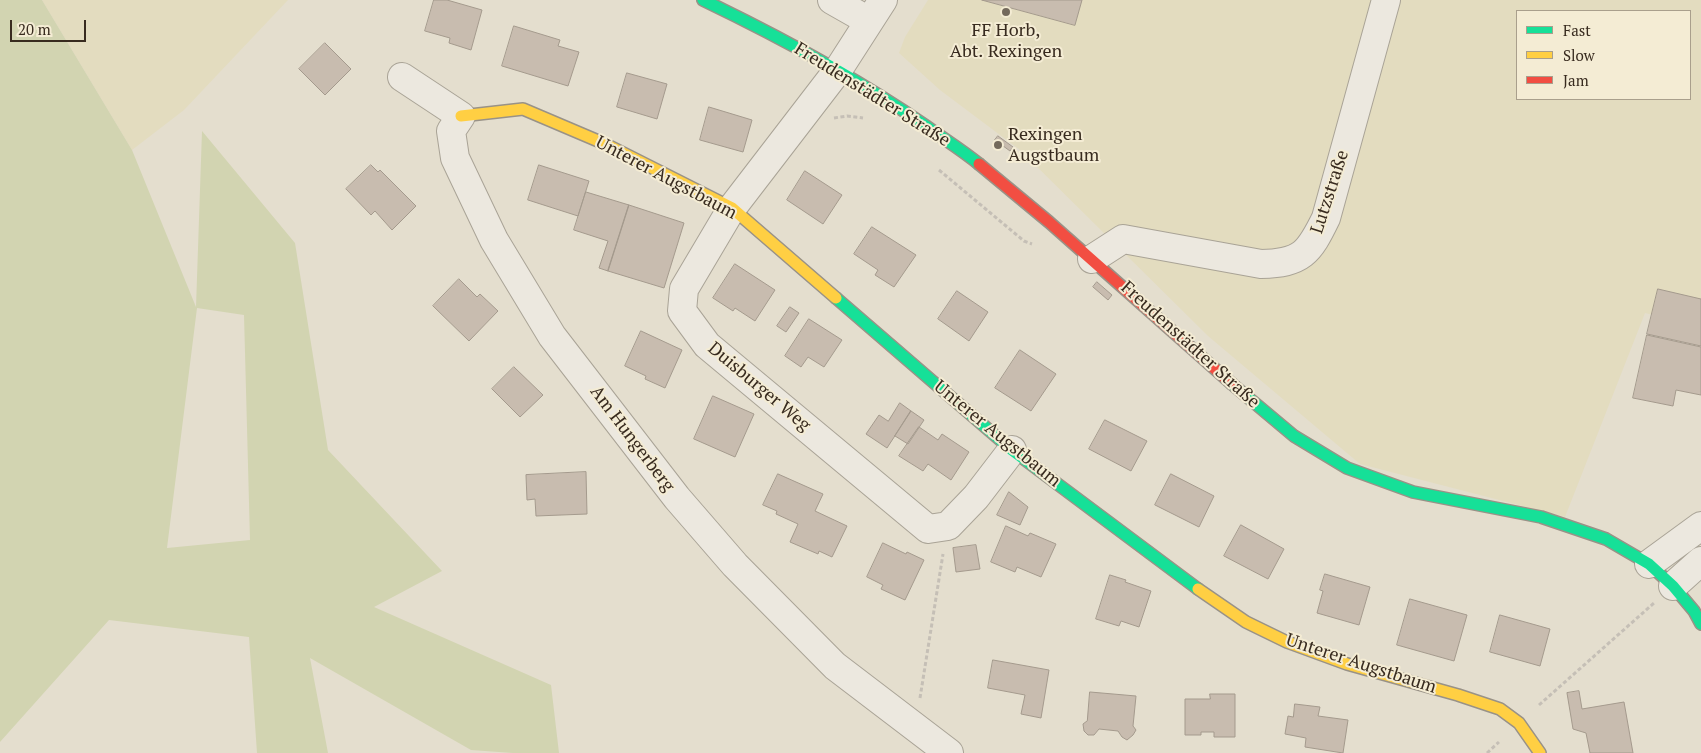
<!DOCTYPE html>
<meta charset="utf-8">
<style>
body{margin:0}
#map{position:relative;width:1701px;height:753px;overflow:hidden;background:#e4dece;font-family:"PT Serif",serif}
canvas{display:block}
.legend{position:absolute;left:1516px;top:10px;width:175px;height:90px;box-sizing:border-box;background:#f4ecd4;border:1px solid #a99f8c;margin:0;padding:6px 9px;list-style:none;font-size:15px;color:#382b1f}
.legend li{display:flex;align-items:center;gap:10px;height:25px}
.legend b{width:25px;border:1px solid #a99f8c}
.scale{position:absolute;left:10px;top:20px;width:76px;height:22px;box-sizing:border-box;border:2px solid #382b1f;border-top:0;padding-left:6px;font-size:15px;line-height:18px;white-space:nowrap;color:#382b1f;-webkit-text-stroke:4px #f4ecd4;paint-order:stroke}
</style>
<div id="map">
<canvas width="1701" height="753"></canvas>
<ul class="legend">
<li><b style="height:6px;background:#16e098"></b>Fast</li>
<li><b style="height:6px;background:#ffcf43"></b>Slow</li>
<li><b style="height:6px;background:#f24e42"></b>Jam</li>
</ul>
<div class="scale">20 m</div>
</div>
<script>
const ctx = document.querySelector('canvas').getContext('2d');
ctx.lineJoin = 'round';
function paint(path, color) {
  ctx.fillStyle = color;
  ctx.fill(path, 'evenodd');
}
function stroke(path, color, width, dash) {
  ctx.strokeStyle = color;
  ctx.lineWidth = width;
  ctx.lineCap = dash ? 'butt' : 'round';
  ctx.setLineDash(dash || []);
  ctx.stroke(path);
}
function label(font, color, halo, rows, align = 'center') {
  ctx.font = font + ' "PT Serif",serif';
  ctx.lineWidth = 4;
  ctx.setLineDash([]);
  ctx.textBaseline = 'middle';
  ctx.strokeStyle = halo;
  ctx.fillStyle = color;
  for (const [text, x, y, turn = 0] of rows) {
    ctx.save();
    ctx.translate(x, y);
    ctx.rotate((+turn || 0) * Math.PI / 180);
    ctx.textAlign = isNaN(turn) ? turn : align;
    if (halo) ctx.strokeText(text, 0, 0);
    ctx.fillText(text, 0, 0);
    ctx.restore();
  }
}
paint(new Path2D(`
 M 42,0 L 288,0 L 184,110 L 132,150 Z
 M 928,0 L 1701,0 L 1701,327 L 1645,313 L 1565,517 L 1360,464 L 1208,336 L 1020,150 L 940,90 L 899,53 L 905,37 ZM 1517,11 L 1690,11 L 1690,99 L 1517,99 Z`), '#e3dcbf');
paint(new Path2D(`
 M 0,0 L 42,0 L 132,150 L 196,307 L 202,131 L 295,243 L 328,450 L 442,571 L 374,607 L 551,685 L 559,753 L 513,753 L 471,750 L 310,658 L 328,753 L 257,753 L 249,637 L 109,620 L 0,742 ZM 197,308 L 244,315 L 250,540 L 167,548 Z`), '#d2d4b1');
const building = new Path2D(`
 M 434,0 L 447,0 L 482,10 L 471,50 L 449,43 L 450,38 L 425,31 Z
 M 982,0 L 1082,0 L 1075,25 Z
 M 514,26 L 560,40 L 558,46 L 579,52 L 568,86 L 502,66 Z
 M 325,43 L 351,69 L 325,95 L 299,69 Z
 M 627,73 L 667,84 L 657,119 L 617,107 Z
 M 709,107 L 752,120 L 743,152 L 700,140 Z
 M 998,136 L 1013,147 L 1010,151 L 995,140 Z
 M 371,165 L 378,172 L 380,170 L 416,206 L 392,230 L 375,211 L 371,215 L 346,189 Z
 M 539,165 L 589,181 L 578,216 L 528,200 Z
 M 805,171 L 842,195 L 823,224 L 787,200 Z
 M 586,192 L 629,205 L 608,271 L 599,268 L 608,241 L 574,230 Z
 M 629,205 L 684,223 L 664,288 L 608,271 Z
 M 872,227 L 916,255 L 894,287 L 875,275 L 878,270 L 854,254 Z
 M 735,264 L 775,290 L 755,321 L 735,308 L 733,311 L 713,298 Z
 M 459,279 L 477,297 L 480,294 L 498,311 L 469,341 L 433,306 Z
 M 1097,282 L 1112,295 L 1108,300 L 1093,287 Z
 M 1658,289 L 1701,299 L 1701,346 L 1647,334 Z
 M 957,291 L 988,312 L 969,341 L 938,319 Z
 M 790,307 L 799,313 L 786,332 L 777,326 Z
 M 809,319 L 842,340 L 824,367 L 808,357 L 801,367 L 785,356 Z
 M 641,331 L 682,350 L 665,388 L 645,379 L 646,376 L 625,366 Z
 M 1647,335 L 1701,347 L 1701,395 L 1676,390 L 1673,406 L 1633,398 Z
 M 1020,350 L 1056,374 L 1031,411 L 995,388 Z
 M 514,367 L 543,395 L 520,417 L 492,389 Z
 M 713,396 L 754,414 L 735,457 L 694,439 Z
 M 900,403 L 911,411 L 887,448 L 866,434 L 879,415 L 888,421 Z
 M 911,411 L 924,420 L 908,444 L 895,436 Z
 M 1105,420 L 1147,441 L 1131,471 L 1089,449 Z
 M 919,427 L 938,440 L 942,434 L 969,452 L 951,480 L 928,464 L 923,471 L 899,456 Z
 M 586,472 L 587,514 L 536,516 L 535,499 L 527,500 L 526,475 Z
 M 778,474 L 823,494 L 815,511 L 847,526 L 832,557 L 819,551 L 818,554 L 790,542 L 798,524 L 776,514 L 777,511 L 763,505 Z
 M 1171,474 L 1214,496 L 1199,527 L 1155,505 Z
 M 1009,492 L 1028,507 L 1020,525 L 997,515 Z
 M 1241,525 L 1284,549 L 1268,579 L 1224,556 Z
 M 1006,526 L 1028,536 L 1030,533 L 1056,544 L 1041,577 L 1017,567 L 1015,572 L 991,562 Z
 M 883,543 L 906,554 L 907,552 L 924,560 L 905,600 L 881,589 L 883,585 L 867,577 Z
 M 976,545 L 980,569 L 956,572 L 953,548 Z
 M 1325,574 L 1370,587 L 1359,625 L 1317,613 L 1323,591 L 1320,590 Z
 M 1110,575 L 1126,580 L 1125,582 L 1151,591 L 1139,627 L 1121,621 L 1119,626 L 1096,619 Z
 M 1410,599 L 1467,615 L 1454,661 L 1397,645 Z
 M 1500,615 L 1550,629 L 1540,666 L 1490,652 Z
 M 993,660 L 1049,670 L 1041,718 L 1021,714 L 1025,695 L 988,688 Z
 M 1579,691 L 1582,709 L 1624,702 L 1633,753 L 1590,753 L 1586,733 L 1573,729 L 1567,693 Z
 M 1090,692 L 1136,696 L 1133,726 L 1136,730 L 1133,735 L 1127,740 L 1122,737 L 1118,731 L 1099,729 L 1094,735 L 1088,735 L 1084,731 L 1083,724 L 1087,721 Z
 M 1210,694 L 1235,694 L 1235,737 L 1214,737 L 1214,732 L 1201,732 L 1201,735 L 1185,735 L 1185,699 L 1210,699 Z
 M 1295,704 L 1320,707 L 1318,716 L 1348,720 L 1343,753 L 1305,747 L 1306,738 L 1285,734 L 1288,716 L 1293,717 Z`);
paint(building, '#c8bcaf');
stroke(building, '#a49a8d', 1);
const street = new Path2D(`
 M 832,0 L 869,21
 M 883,0 L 838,70 L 732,208 L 684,289 L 682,311 L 707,345 L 928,529 L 948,526 L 976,497 L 1012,450
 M 402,77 L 461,116 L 451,131 L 455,158 L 494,240 L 552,336 L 677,498 L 735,565 L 835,666 L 949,753
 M 1092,259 L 1123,239 L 1261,264 C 1302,263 1309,253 1326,218 L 1386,0
 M 1649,564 L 1701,526
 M 1673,586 L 1701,561`);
const fast = new Path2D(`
 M 703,0 C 780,37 855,77 926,126 C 944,139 962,150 979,164
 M 836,298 L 1012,450 L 1198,589
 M 1232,384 L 1294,436 L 1347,468 L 1413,492 L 1541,517 L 1606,539 L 1649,564 L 1673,586 L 1694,611 L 1701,624`);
const slow = new Path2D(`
 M 461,116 L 523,109 L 603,143 L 732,208 L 836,298
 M 1198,589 L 1246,622 L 1287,642 L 1347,664 L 1458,695 L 1500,709 L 1519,723 L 1540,753`);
const jam = new Path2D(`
 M 979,164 L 1049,222 L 1232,384`);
stroke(street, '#a9a396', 30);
stroke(fast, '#999287', 14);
stroke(slow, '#999287', 14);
stroke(jam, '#999287', 14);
stroke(new Path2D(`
 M 834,118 L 847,116 L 863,118
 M 939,170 L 1024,241 L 1032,244
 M 920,698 L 943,554
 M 1539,705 L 1654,603
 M 1487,753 L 1499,742`), '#c5bfb6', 3, [4, 2.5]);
stroke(street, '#ece8df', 28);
stroke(fast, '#16e098', 11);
stroke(slow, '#ffcf43', 11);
stroke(jam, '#f24e42', 11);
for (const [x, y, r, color] of [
 [1006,12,5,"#746a5c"],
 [998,145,5,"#746a5c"]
]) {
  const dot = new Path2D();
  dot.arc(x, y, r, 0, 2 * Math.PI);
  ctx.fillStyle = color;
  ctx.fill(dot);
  stroke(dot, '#f4ecd4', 2);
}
label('18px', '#382b1f', '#f4ecd4', [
 ["FF Horb,",1006,31],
 ["Abt. Rexingen",1006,52],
 ["Rexingen",1008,135,"left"],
 ["Augstbaum",1008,156,"left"]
]);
label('18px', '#382b1f', '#f4ecd4', [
 ["Freudenstädter Straße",872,95,32],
 ["Unterer Augstbaum",666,178,28],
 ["Lutzstraße",1330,192,-72],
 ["Freudenstädter Straße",1190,345,42],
 ["Duisburger Weg",759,387,40],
 ["Unterer Augstbaum",997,434,39],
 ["Am Hungerberg",632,439,53],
 ["Unterer Augstbaum",1361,664,18]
]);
</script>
